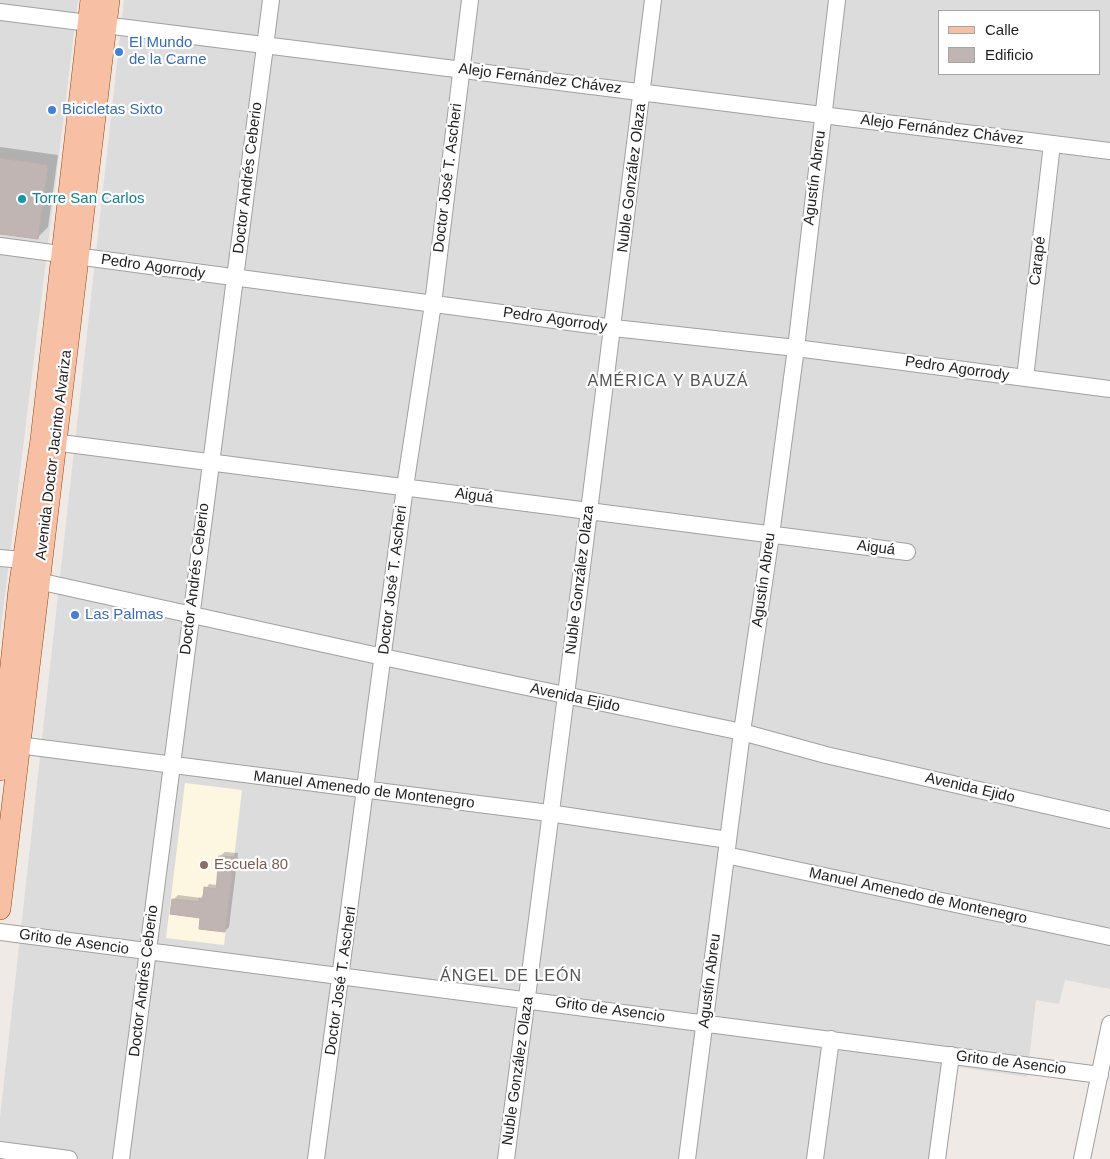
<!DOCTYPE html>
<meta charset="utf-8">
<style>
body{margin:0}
#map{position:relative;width:1110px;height:1159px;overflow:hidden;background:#efeae6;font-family:Arial,sans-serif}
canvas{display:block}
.legend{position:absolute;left:938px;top:10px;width:162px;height:65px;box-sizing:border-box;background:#fff;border:1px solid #a5a5a5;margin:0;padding:6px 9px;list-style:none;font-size:15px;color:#1f1f1f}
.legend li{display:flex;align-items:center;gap:10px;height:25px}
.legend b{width:25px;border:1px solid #a5a5a5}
</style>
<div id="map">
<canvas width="1110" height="1159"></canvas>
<ul class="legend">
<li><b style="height:6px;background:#f7c0a4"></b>Calle</li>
<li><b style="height:14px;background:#c0b5b3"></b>Edificio</li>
</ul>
</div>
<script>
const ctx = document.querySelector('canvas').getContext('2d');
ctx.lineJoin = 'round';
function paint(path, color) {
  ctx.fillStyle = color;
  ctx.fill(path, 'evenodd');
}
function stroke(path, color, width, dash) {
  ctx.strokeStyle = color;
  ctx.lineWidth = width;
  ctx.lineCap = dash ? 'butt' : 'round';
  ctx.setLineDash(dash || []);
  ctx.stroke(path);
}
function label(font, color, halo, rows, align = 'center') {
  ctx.font = font + ' Arial,sans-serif';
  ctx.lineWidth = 4.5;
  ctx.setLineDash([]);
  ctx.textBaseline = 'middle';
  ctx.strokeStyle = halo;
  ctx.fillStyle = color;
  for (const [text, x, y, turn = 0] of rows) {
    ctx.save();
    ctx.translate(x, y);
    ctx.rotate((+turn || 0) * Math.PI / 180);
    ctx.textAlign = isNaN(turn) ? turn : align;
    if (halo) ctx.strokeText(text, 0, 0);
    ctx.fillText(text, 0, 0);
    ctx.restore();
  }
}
paint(new Path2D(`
 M 0,0 L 78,0 L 0,635 Z
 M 124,0 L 1110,0 L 1110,989 L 1065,980 L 1059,1004 L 1036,1000 L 1027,1077 L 958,1067 L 946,1159 L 0,1159 L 0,1117 ZM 939,11 L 1099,11 L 1099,74 L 939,74 Z`), '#dddcdc');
paint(new Path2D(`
 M 185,783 L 242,790 L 224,945 L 166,938 Z`), '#fdf7e1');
paint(new Path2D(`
 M 0,147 L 58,155 L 48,227 L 38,237 L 0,232 Z
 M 225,852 L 238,853 L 229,927 L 225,931 L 174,899 L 178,895 L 201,898 L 209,884 L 217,885 L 220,856 Z`), '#0003');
const building = new Path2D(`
 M 0,158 L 48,165 L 38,239 L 0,234 Z
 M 219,856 L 234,857 L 225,932 L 199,929 L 200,918 L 170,914 L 172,899 L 199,902 L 199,898 L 203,899 L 204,887 L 216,889 Z`);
paint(building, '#c0b5b3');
stroke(building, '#c0aea9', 1);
const minor = new Path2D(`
 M 0,12 L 1110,151
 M 0,246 L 614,328 L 796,348 L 1110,389
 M 1025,378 L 1052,144
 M 45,441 L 907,552
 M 0,558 L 34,561
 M 38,581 L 383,657 L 742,732 L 826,755 L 1110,820
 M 10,744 L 549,813 L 728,840
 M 726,855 L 1110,937
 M 0,932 L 1100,1075
 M 0,1150 L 69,1159
 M 121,1159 L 271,0
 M 316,1159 L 405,487 L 433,304 L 470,0
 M 506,1159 C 557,773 605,386 653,0
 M 687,1159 L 742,732 L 771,535 L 796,348 L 837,0
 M 815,1159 L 831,1039
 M 937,1159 L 951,1055
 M 1082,1159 L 1110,1024`);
const major = new Path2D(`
 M 0,770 L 19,589 L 41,440 L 91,0
 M 0,909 L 109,0`);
stroke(minor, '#a0a0a0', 18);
stroke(major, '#924508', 22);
stroke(minor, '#fff', 16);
stroke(major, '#f7c0a4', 21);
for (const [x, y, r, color] of [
 [119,52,5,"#3f7fe0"],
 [52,110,5,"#3f7fe0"],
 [22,199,5,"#0f9aa8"],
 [75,615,5,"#3f7fe0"],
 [204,865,5,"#8d6e63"]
]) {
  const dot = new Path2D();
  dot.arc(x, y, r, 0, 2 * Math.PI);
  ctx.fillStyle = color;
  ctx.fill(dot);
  stroke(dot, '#fff', 2);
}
label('15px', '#366cbe', '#fff', [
 ["El Mundo",129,43],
 ["de la Carne",129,60],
 ["Bicicletas Sixto",62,110],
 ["Las Palmas",85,615]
], 'left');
label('15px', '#1f1f1f', '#fff', [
 ["Alejo Fernández Chávez",540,79,7],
 ["Alejo Fernández Chávez",942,130,7],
 ["Doctor Andrés Ceberio",248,178,-83],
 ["Doctor José T. Ascheri",448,178,-83],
 ["Nuble González Olaza",632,178,-83],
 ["Agustín Abreu",815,178,-83],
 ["Carapé",1038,261,-83],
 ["Pedro Agorrody",153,267,8],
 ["Pedro Agorrody",555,320,8],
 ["Pedro Agorrody",957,369,8],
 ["Avenida Doctor Jacinto Alvariza",54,455,-83],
 ["Aiguá",474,496,8],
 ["Aiguá",876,548,7],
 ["Doctor Andrés Ceberio",195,579,-83],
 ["Doctor José T. Ascheri",393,580,-83],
 ["Nuble González Olaza",580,580,-83],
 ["Agustín Abreu",764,580,-82],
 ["Avenida Ejido",575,698,12],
 ["Avenida Ejido",970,788,13],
 ["Manuel Amenedo de Montenegro",364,790,7],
 ["Manuel Amenedo de Montenegro",918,896,12],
 ["Grito de Asencio",74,942,8],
 ["Doctor Andrés Ceberio",144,981,-83],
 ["Doctor José T. Ascheri",341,981,-82],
 ["Agustín Abreu",710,981,-83],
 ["Grito de Asencio",610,1010,8],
 ["Grito de Asencio",1011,1063,7],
 ["Nuble González Olaza",518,1071,-82]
]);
label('15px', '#0d838f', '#fff', [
 ["Torre San Carlos",32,199]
], 'left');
label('15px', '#785e54', '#fff', [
 ["Escuela 80",214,865]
], 'left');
ctx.letterSpacing = '1px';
label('16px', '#525252', '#fff', [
 ["AMÉRICA Y BAUZÁ",668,382],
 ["ÁNGEL DE LEÓN",511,977]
]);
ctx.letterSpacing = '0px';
</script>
